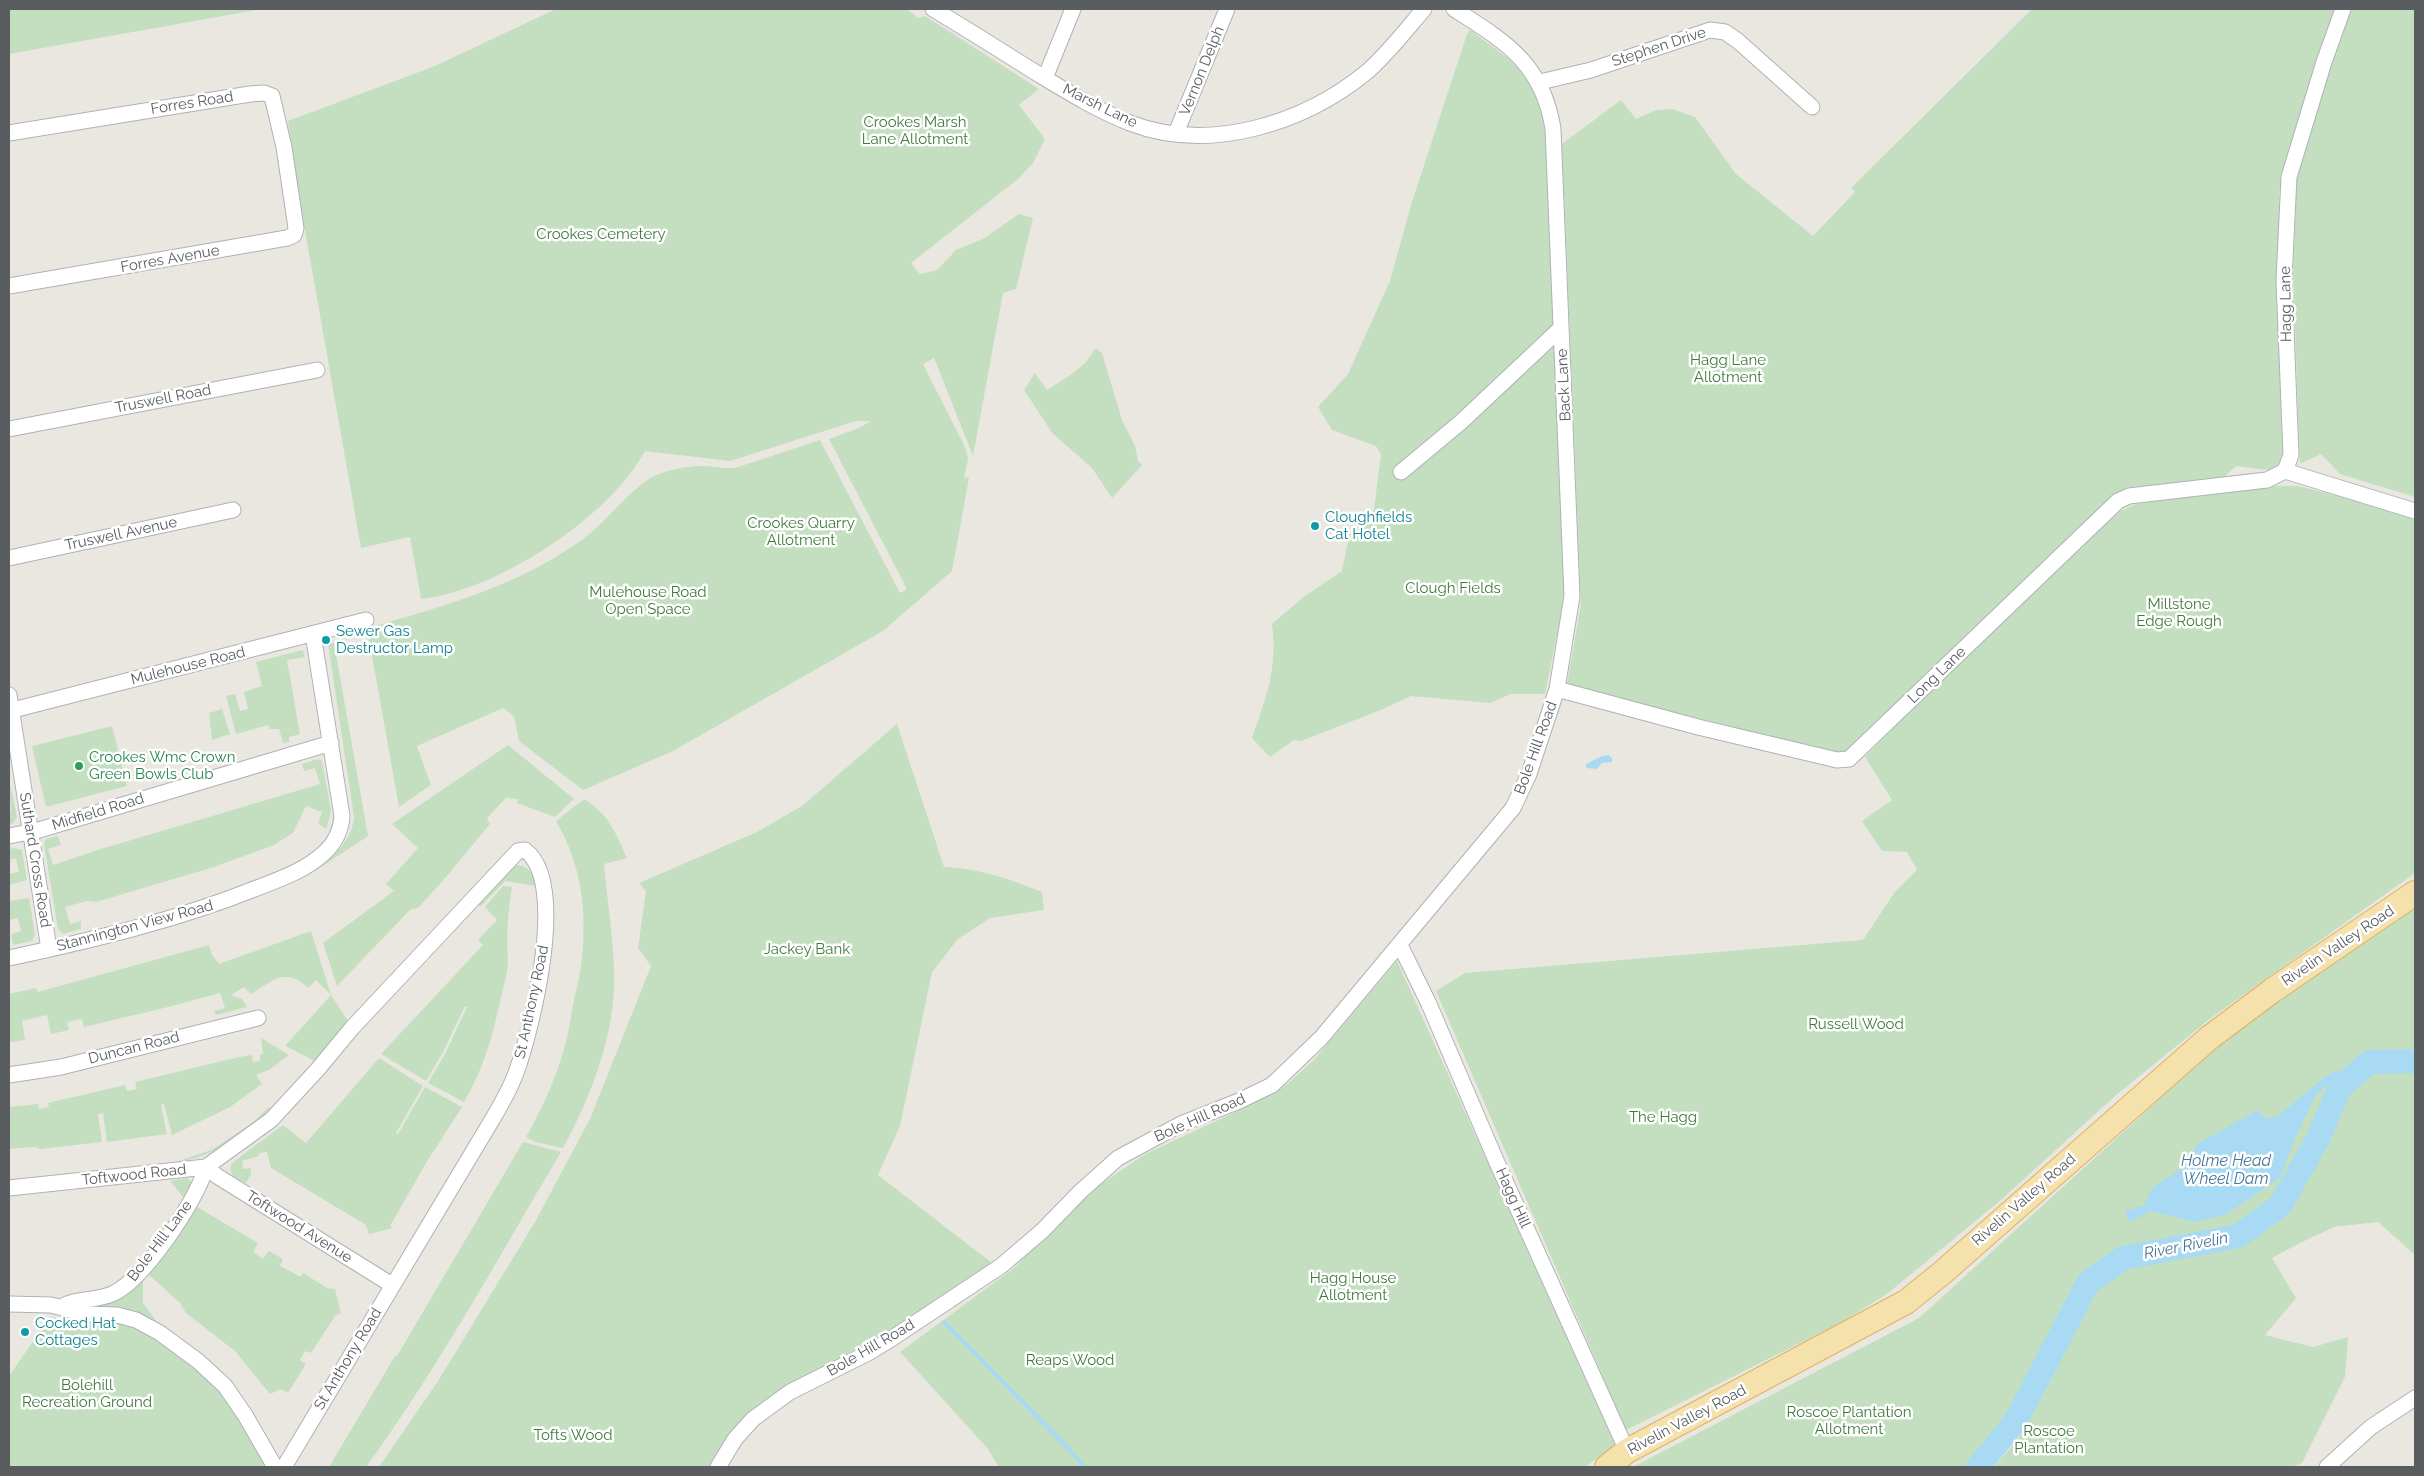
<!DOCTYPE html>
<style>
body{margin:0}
#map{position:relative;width:2424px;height:1476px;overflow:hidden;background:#eae7e1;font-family:Raleway,sans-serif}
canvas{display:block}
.frame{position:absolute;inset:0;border:10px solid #595d60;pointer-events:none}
</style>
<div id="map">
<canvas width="2424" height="1476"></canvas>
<div class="frame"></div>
</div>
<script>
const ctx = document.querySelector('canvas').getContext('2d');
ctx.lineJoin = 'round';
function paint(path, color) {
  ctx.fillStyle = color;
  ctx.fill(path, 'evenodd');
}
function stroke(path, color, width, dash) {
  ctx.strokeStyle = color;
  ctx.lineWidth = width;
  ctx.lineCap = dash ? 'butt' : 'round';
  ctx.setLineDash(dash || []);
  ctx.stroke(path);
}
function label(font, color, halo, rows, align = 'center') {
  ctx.font = font + ' Raleway,sans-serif';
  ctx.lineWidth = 5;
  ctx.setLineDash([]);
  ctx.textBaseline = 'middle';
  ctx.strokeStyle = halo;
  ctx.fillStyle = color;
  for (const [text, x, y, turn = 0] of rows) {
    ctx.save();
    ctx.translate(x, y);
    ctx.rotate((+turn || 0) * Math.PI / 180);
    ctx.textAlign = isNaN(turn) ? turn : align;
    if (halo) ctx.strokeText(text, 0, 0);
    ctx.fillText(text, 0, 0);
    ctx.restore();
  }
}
paint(new Path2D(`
 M 9,9 L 262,9 L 9,54 Z
 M 556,9 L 907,9 L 918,18 L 925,16 L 1039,89 L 1019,105 L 1045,139 L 1033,163 L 1018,179 L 911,263 L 920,274 L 937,270 L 956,250 L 983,239 L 1019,214 L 1033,218 L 1016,289 L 1003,293 L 973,456 L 934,358 L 923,364 L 966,449 L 968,459 L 964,477 L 969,478 L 952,571 L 883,631 L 673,751 L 583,790 L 519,741 L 514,716 L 503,708 L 417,746 L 431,785 L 399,807 L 367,628 C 443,607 524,584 587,536 C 607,521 635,484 656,475 C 664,471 691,465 701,466 C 712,466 723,469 735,468 L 820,440 L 900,593 L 907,589 L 829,439 L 859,428 L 871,421 L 856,421 L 730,461 L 645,451 C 609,518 496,591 421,599 L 410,537 L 361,548 L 296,179 L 288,121 L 435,66 Z
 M 2032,9 L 2337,9 L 2279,191 L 2279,277 L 2286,453 L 2274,471 L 2236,466 L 2224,477 L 2125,488 L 1944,657 L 1872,731 L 1850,751 L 1840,754 L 1567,685 L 1581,604 L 1562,144 L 1621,100 L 1636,119 L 1656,110 L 1672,109 L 1695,117 L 1736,174 L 1813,236 L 1855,192 L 1851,188 Z
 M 2351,9 L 2415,9 L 2415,500 L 2415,497 L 2340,474 L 2321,454 L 2300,464 L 2293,274 L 2297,178 L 2330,64 Z
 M 1470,30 C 1512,61 1539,75 1545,131 L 1565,595 L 1545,694 L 1511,694 L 1490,703 L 1411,696 L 1381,710 L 1301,741 L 1294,740 L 1270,757 L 1252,738 C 1266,698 1278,667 1272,624 L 1305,596 L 1342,571 L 1349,536 L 1374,510 L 1381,454 L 1376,446 L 1332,430 L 1318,407 L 1348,374 L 1390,281 L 1411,205 L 1467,34 Z
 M 1096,348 L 1102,353 L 1122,420 L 1135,446 L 1138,461 L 1142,465 L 1112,498 L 1092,468 L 1053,434 L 1024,390 L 1035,373 L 1047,390 L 1072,374 L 1085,363 Z
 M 2264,486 L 2298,486 L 2415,515 L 2415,873 L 2211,1018 L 2115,1096 L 2002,1199 L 1887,1294 L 1840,1323 L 1626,1430 L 1436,991 L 1465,973 L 1863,940 L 1894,893 L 1917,870 L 1907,852 L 1882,851 L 1862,821 L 1892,800 L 1865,757 L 1951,669 L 2120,511 L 2136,504 Z
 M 328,643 L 334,643 L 368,836 L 318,869 C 335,855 352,840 354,817 Z
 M 303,650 L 305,657 L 287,660 L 300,734 L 289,737 L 289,742 L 283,743 L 279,729 L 270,729 L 268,725 L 236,734 L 226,696 L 235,694 L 240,711 L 248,709 L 244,692 L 262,686 L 256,662 Z
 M 222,709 L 230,734 L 212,740 L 209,713 Z
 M 897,724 L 944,867 C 978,868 1010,879 1042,892 L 1044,910 L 990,918 L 958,939 L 932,972 L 900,1126 L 878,1175 L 992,1263 L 922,1312 L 788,1387 L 731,1430 L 714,1467 L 379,1467 L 438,1381 L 535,1222 L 590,1119 L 651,966 L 638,948 L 646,891 L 639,883 L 757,832 L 802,806 Z
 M 112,726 L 127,786 L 46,807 L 32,746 Z
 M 508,745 L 574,799 L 555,817 L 517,803 L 518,799 L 506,798 L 487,818 L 490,824 L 441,883 L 418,908 L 410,910 L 337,986 L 323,943 L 394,891 L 386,884 L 418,848 L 392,824 Z
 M 318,759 L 322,761 L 331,811 L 326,829 L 318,823 L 322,812 L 306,806 L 293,833 L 274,845 L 214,867 L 96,902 L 87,901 L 65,907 L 70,924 L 81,921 L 81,929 L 63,934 L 58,929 L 44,844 L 46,839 L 58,836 L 61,845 L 48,849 L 53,865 L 101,849 L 320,784 L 315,768 L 304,771 L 302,764 Z
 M 9,779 L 17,817 L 13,823 L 9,825 L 9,813 L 11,812 Z
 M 584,799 C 609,814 615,832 627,858 L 604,864 C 607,900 613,935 614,971 C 617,1029 591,1098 563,1148 L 535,1142 L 526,1137 C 549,1097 566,1055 572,1010 C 575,992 581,975 582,957 C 587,910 581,863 556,821 Z
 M 14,848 L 22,850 L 27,880 L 9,885 L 9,874 L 19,872 L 16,858 L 9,860 L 9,849 Z
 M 513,865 C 529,865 533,872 536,886 L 505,881 L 480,907 L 478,905 Z
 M 503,886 L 512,887 C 508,911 506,936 508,959 C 508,971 504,986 501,997 C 493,1035 484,1068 464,1102 L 428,1083 L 445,1054 L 467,1007 L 465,1006 L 443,1052 L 426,1081 L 381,1054 L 483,945 L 478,940 L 497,920 L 485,907 Z
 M 29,898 L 35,934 L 32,941 L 13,945 L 11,934 L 21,931 L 18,918 L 9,920 L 9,901 Z
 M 2415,904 L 2415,1054 L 2378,1056 L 2365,1061 L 2337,1086 L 2314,1138 L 2274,1201 L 2232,1230 L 2121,1252 L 2091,1271 L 2013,1412 L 1971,1467 L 1633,1467 L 1919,1318 L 2243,1023 Z
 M 311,931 L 331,995 L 348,1021 L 315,1061 L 285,1046 L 331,995 L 316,980 L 308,988 C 285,966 273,981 251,994 L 244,987 L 231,995 L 242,999 L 247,1007 L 216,1015 L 214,1011 L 225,1008 L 220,993 L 168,1007 L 84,1027 L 82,1019 L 67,1022 L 69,1030 L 51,1034 L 47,1015 L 22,1021 L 25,1040 L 9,1042 L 9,994 L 36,988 L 38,992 L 209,945 L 212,955 L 219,964 Z
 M 1397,961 L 1615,1445 L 1585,1467 L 999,1467 L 988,1449 L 900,1352 L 1014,1268 L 1089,1192 L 1147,1153 L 1240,1110 L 1286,1085 L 1314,1060 Z
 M 261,1038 L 289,1055 L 269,1070 L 256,1075 L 262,1084 L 230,1107 L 172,1135 L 164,1104 L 161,1105 L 167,1134 L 107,1142 L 103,1113 L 98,1114 L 102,1142 L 40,1149 L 35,1147 L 9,1149 L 9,1107 L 38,1104 L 39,1109 L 49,1107 L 48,1103 L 125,1085 L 127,1091 L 137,1089 L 135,1082 L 239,1057 L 252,1055 L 253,1062 L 260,1061 L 260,1055 L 263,1054 Z
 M 379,1058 L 423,1086 L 396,1133 L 398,1134 L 425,1087 L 462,1107 L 426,1163 L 390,1226 L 393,1228 L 369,1234 L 366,1225 L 271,1168 L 267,1152 L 259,1153 L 259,1156 L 242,1161 L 243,1169 L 251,1168 L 251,1174 L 246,1183 C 237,1178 227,1175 232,1163 L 283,1125 L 306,1143 Z
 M 2415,1066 L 2415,1255 L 2378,1222 L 2334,1227 L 2298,1244 L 2272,1258 L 2296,1298 L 2265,1335 L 2313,1347 L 2348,1337 L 2345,1377 L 2302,1463 L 2292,1467 L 1994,1467 L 2018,1439 L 2044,1390 L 2093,1285 L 2126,1262 L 2235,1242 L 2284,1209 L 2321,1145 L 2342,1090 L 2375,1067 Z
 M 269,1107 L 272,1110 C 245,1134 213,1158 176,1162 L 211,1150 L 251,1124 Z
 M 523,1142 L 561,1152 C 498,1258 439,1367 366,1467 L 329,1467 L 395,1356 L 397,1356 Z
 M 187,1178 L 193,1183 L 183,1197 L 170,1181 Z
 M 197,1207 L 258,1243 L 253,1252 L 263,1259 L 269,1251 L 283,1259 L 280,1266 L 301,1277 L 303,1273 L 327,1288 L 335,1289 L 341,1313 L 335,1316 L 311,1353 L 305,1351 L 300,1360 L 306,1364 L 288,1393 L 281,1389 L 270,1394 L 235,1351 L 186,1313 L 180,1303 L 149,1275 Z
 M 143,1279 L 143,1303 L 159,1325 L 126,1309 L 82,1307 Z
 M 50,1317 L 125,1324 L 146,1332 L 212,1382 L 231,1404 L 266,1467 L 9,1467 L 9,1376 Z`), '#c3dfc0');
paint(new Path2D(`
 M 1609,755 L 1612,758 L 1612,762 L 1602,763 L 1597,769 L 1586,768 L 1586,764 L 1602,756 Z
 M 2336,1070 L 2339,1073 L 2315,1096 L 2295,1138 L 2280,1178 L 2225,1215 L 2194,1222 L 2150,1211 L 2130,1222 L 2125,1212 L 2144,1205 L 2152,1188 L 2183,1168 L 2197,1144 L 2258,1110 L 2264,1118 L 2277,1117 L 2322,1079 Z`), '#a8daf3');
stroke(new Path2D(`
 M 944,1322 L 1070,1450 L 1084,1467`), '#a8daf3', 4);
stroke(new Path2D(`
 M 1978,1467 L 2015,1422 L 2088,1283 L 2123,1258 L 2238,1236 L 2280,1206 L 2318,1139 L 2340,1087 L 2370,1062 L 2415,1061`), '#a8daf3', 24);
const street = new Path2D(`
 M 933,9 C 970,31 1006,54 1043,77 C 1071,94 1099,111 1130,123 C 1210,154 1305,123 1368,71 C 1389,52 1406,30 1424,9
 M 1045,78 L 1073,9
 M 1540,82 L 1591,70 L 1710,30 L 1725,32 L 1738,41 L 1812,107
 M 9,133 L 250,94 L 264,93 L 272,96 L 284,147 L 296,228 L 294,235 L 287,238 L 9,286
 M 1176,133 L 1227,9
 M 9,429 L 317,370
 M 2285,471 L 2415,511
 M 1401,472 L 1461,422 L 1561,328
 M 9,558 L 233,510
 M 1557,689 L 1698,727 L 1837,760 L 1849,759 L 2118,501 L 2129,496 L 2267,480 L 2285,471 L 2291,455 L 2284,280 L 2289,177 L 2324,62 L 2343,9
 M 9,695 L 49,949
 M 9,711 L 366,620
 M 9,836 L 39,830 L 331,743
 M 1400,945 L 1429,1004 L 1498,1165 L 1627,1451
 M 9,958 C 93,940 177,920 257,888 C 280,879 306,870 324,853 C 335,843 341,830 342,816 L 313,634
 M 9,1075 L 61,1067 L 258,1018
 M 9,1188 L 206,1167 L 271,1120 L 318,1069 L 352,1028 L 518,851 L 525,850 C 569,882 532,1028 516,1073 C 510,1089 501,1105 492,1120 L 284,1467
 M 9,1304 L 51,1305 L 86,1314 L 117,1315 L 136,1320 L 160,1333 L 198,1361 L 225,1386 L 245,1415 L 275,1467
 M 61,1307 C 76,1298 96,1301 112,1294 C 143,1281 198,1199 206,1167 L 217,1176 L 392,1285
 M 718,1467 L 735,1439 L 753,1419 L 790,1392 L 868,1353 L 891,1339 L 1001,1266 L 1042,1231 L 1081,1191 L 1118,1158 L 1181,1124 L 1239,1101 L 1272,1085 L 1321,1038 L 1513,808 L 1529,774 L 1557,689 L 1572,596 L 1553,129 C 1543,64 1506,42 1454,9
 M 2327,1467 L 2371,1427 L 2415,1398`);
const primary = new Path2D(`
 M 1607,1467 L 1627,1451 L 1906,1302 L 1942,1273 L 2209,1038 L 2273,990 L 2415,893`);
stroke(street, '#aeb2b5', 17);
stroke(primary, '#deb166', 26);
stroke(street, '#fff', 15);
stroke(primary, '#f4e1ac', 24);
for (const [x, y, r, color] of [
 [1315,526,5,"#0f9aa8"],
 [326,640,5,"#0f9aa8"],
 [79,766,5,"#2e9e5b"],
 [25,1332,5,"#0f9aa8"]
]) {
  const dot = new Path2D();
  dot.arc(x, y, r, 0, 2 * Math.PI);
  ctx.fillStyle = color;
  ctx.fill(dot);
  stroke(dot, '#fff', 2);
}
label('15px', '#595d60', '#fff', [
 ["Stephen Drive",1659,47,-18],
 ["Vernon Delph",1202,71,-68],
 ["Forres Road",192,103,-9],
 ["Marsh Lane",1100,106,26],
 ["Forres Avenue",170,259,-10],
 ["Hagg Lane",2286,304,-91],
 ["Back Lane",1564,385,-93],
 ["Truswell Road",163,399,-11],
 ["Truswell Avenue",121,534,-12],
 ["Mulehouse Road",188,666,-14],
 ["Long Lane",1937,675,-44],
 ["Bole Hill Road",1536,748,-70],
 ["Midfield Road",98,812,-17],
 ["Suthard Cross Road",35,860,81],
 ["Stannington View Road",135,926,-15],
 ["Rivelin Valley Road",2338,946,-34],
 ["St Anthony Road",532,1002,-78],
 ["Duncan Road",134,1048,-14],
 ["Bole Hill Road",1200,1118,-24],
 ["Toftwood Road",134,1175,-6],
 ["Hagg Hill",1513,1198,66],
 ["Rivelin Valley Road",2024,1200,-41],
 ["Toftwood Avenue",299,1227,32],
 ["Bole Hill Lane",160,1241,-53],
 ["Bole Hill Road",871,1348,-30],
 ["St Anthony Road",348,1359,-59],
 ["Rivelin Valley Road",1687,1420,-28]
]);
label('15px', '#417a3e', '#fff', [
 ["Crookes Marsh",915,122],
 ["Lane Allotment",915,139],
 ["Crookes Cemetery",601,234],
 ["Hagg Lane",1728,360],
 ["Allotment",1728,377],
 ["Crookes Quarry",801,523],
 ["Allotment",801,540],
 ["Clough Fields",1453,588],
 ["Mulehouse Road",648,592],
 ["Open Space",648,609],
 ["Millstone",2179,604],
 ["Edge Rough",2179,621],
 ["Jackey Bank",807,949],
 ["Russell Wood",1856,1024],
 ["The Hagg",1663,1117],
 ["Hagg House",1353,1278],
 ["Allotment",1353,1295],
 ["Reaps Wood",1070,1360],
 ["Bolehill",87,1385],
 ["Recreation Ground",87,1402],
 ["Roscoe Plantation",1849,1412],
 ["Allotment",1849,1429],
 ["Roscoe",2049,1431],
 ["Plantation",2049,1448],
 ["Tofts Wood",573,1435]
]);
label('15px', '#0d838f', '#fff', [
 ["Cloughfields",1325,517],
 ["Cat Hotel",1325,534],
 ["Sewer Gas",336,631],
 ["Destructor Lamp",336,648],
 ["Cocked Hat",35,1323],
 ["Cottages",35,1340]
], 'left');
label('15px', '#27864d', '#fff', [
 ["Crookes Wmc Crown",89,757],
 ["Green Bowls Club",89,774]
], 'left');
label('italic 16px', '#46779a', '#fff', [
 ["Holme Head",2226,1161],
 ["Wheel Dam",2226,1179],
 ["River Rivelin",2186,1246,-11]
]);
</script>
